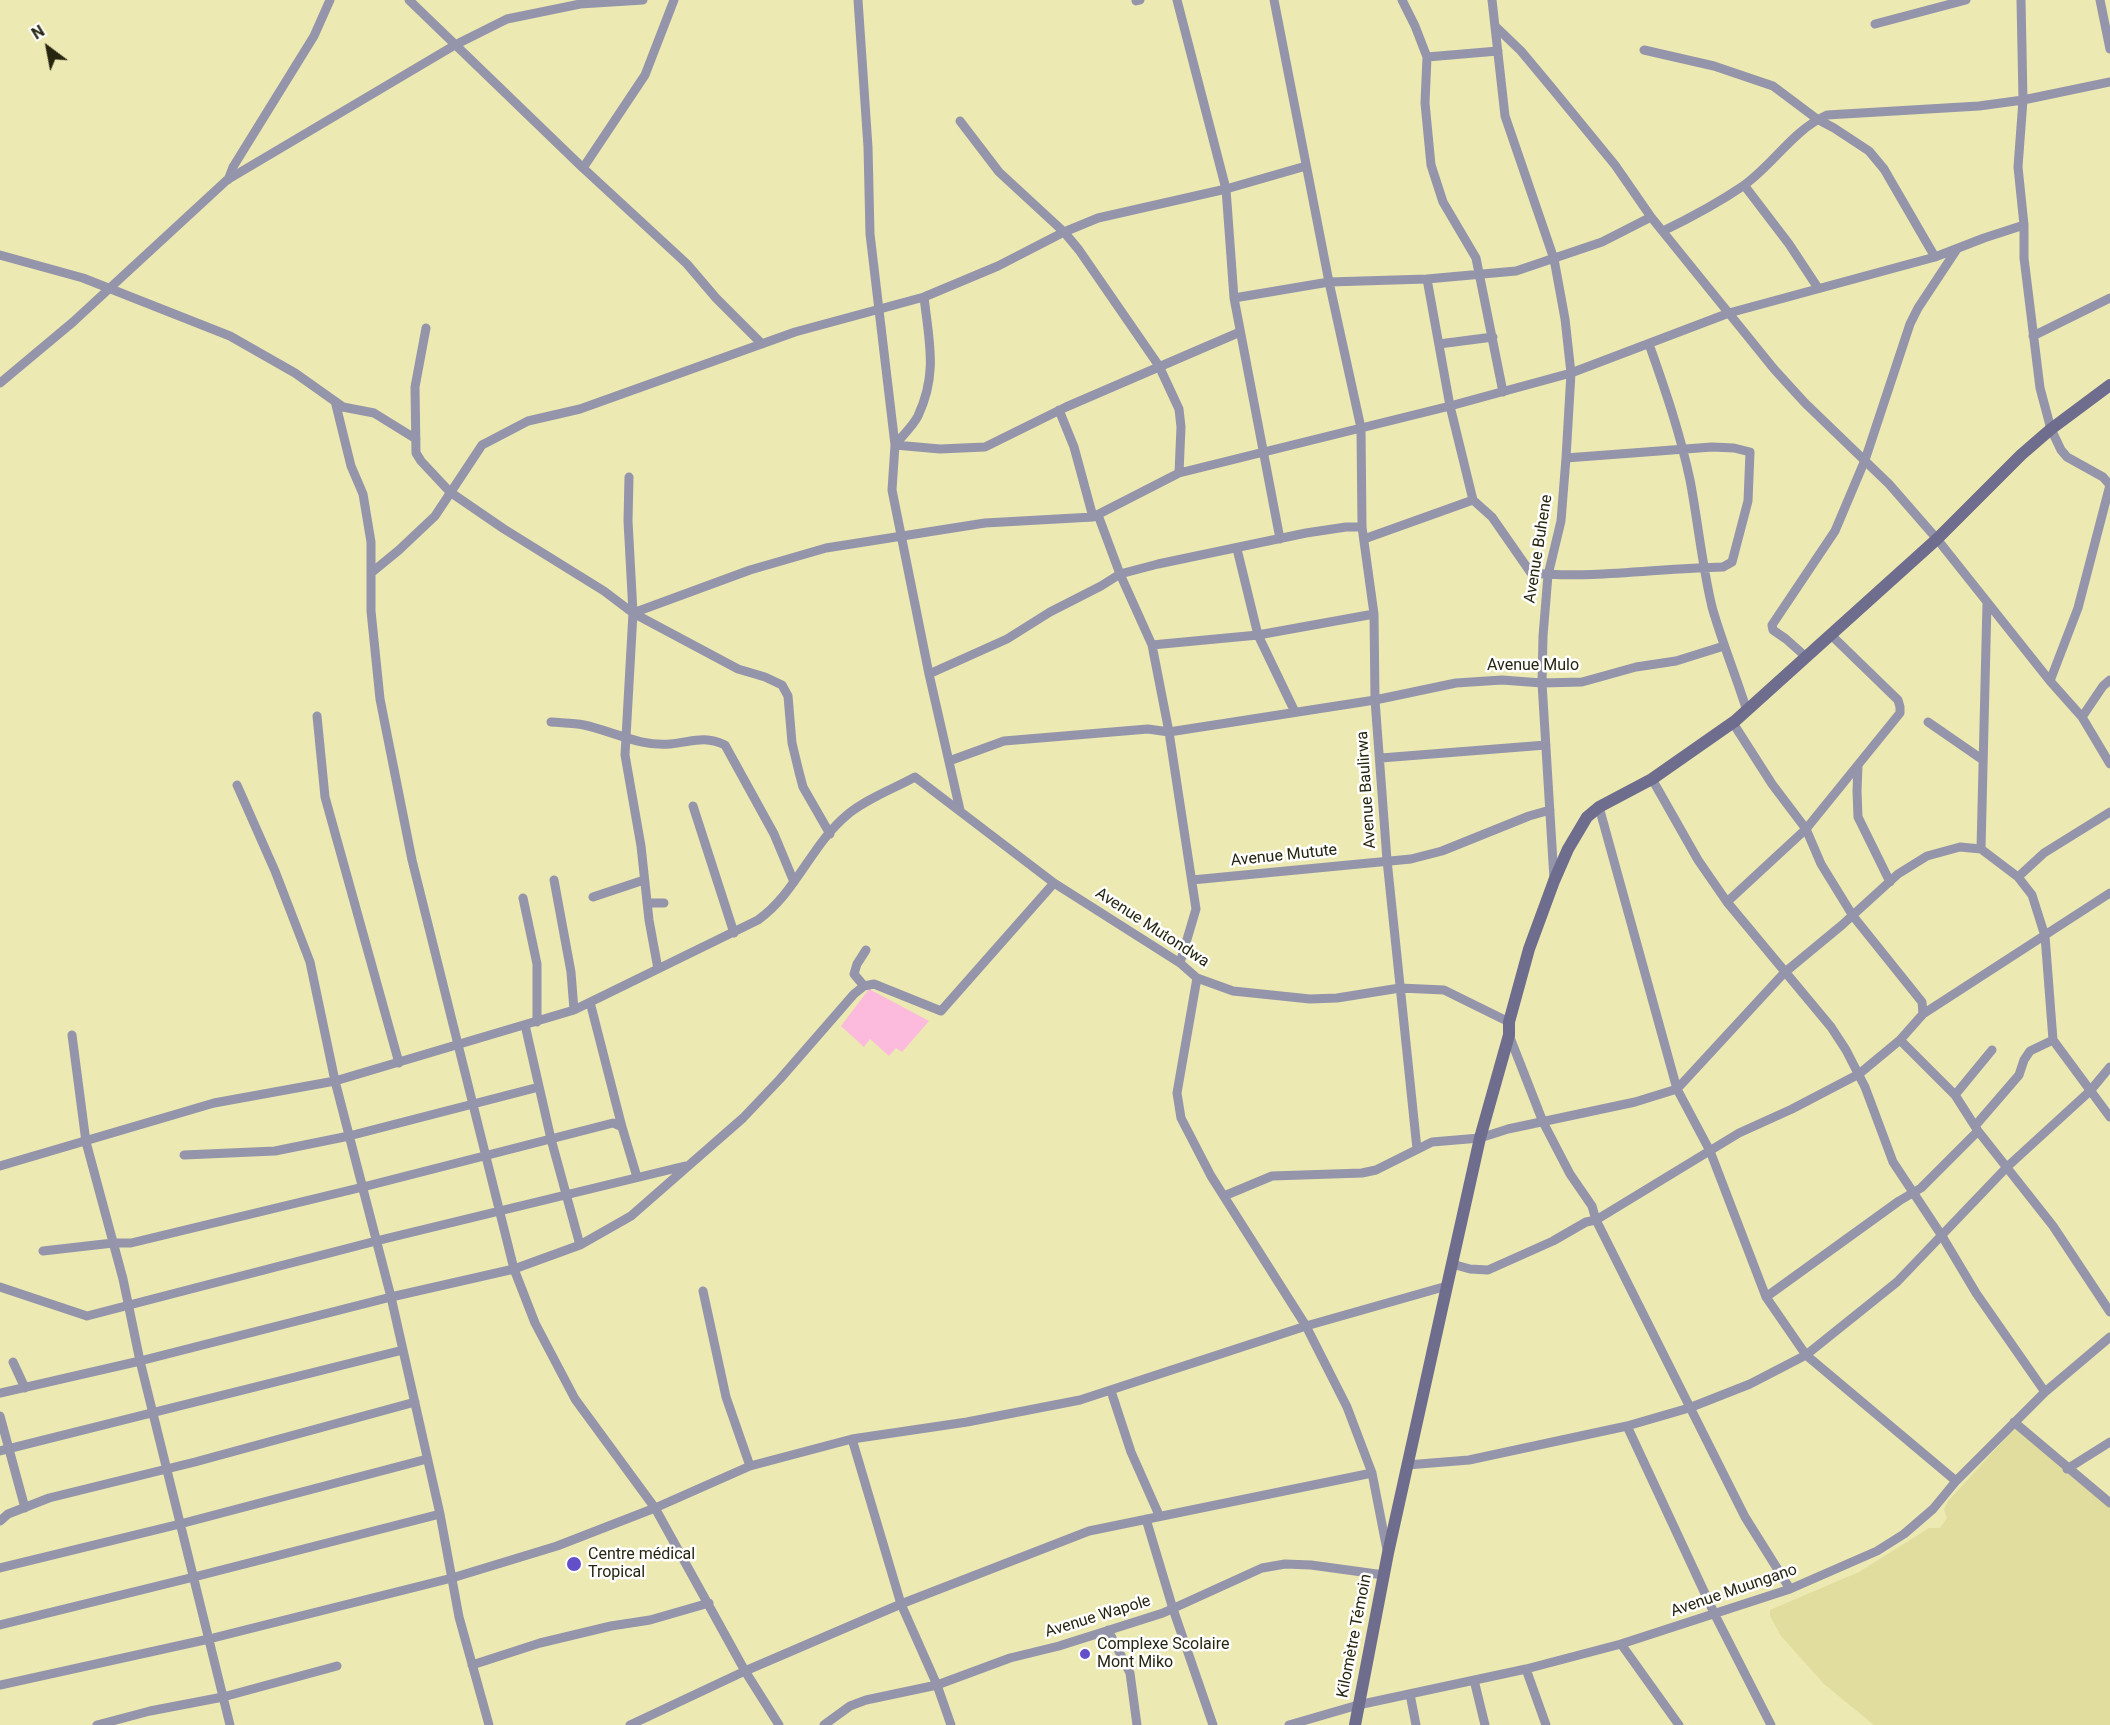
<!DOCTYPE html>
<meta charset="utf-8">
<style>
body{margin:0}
#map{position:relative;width:2110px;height:1725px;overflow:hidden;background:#ece9b2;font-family:Roboto,sans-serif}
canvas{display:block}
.north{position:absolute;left:18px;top:18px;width:60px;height:60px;-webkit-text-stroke:4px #fff;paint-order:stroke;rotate:328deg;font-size:16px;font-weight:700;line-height:24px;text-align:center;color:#262510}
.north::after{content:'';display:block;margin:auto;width:21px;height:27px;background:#262510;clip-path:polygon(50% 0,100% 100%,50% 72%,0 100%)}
</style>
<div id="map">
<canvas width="2110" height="1725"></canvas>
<div class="north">N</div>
</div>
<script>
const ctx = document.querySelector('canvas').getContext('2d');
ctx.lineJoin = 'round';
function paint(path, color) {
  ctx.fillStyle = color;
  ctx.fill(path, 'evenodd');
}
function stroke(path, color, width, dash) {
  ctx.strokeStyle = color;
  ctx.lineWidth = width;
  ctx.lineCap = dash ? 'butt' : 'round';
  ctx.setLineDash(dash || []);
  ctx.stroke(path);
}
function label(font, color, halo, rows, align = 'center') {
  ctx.font = font + ' Roboto,sans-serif';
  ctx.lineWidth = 5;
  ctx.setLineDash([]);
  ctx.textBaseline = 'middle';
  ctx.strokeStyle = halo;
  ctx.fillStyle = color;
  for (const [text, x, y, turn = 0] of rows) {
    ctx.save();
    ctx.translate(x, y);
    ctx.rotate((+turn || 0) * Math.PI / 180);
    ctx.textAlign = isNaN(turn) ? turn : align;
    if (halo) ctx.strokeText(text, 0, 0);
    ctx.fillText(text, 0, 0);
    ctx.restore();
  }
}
paint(new Path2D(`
 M 2015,1428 L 2110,1507 L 2110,1725 L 1874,1725 L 1824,1684 L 1781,1636 L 1770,1616 L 1770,1610 L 1859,1572 L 1929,1528 L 1940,1528 L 1947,1518 L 1944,1510 L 1948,1501 Z`), '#e0dd9e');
paint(new Path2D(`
 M 869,989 L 929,1021 L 902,1052 L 896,1048 L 889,1056 L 870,1039 L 864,1047 L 841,1026 Z`), '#fcbadd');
stroke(new Path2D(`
 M 409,0 L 583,168 L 687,264 L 716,298 L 762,344
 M 858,0 L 868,147 L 870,234 L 895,445 L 892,490 L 929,674 L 960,810
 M 1177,0 L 1226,189 L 1234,298 L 1280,539
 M 1274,0 L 1329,282 L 1361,428 L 1362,527 L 1374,614 L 1375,700 L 1387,860 L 1417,1149
 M 1402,0 L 1415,26 L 1427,57 L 1425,103 L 1431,165 L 1443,202 L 1476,258 L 1503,392
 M 1492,0 L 1505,116 L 1554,259 L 1565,319 L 1571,373 L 1566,458 L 1561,521 L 1548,575 L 1543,636 L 1542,683 L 1554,879
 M 2021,0 L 2023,100 L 2018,167 L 2024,225 L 2024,258 L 2040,388 L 2051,429 L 2061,450 L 2067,457 L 2103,477 L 2110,485
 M 2100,0 L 2110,49
 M 1136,1 L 1140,0
 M 1875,24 L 1966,0
 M 1495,26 L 1521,51 L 1551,87 L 1615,165 L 1651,217 L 1774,369 L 1805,403 L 1889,484 L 1937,539 L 2050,681 L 2082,717 L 2110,764
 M 1644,50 L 1714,66 L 1773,86 L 1817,119 L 1834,128 L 1869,151 L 1884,169 L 1935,257
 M 1427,57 L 1498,51
 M 960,121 L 999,172 L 1064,232 L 1079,250 L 1159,366 L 1179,409 L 1181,427 L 1179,473
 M 583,168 L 645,75 L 674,0
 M 228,180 L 233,167 L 314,36 L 330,0
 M 1744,185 L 1789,244 L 1818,288
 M 1663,231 C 1690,218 1718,203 1743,186 C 1773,165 1793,130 1827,115 L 1979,106 L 2023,100 L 2110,82
 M 0,255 L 83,278 L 230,336 L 295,373 L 343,407 L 374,413 L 416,439
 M 1427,279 L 1450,406 L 1473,500 L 1492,517 L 1531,573 C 1596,579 1659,568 1723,567 L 1732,562 L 1748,501 L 1750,452 L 1734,448 L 1712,447 L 1566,458
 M 1234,298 L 1329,282 L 1427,279 L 1516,271 L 1602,242 L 1651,217
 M 426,328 L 415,387 L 416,453 L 421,461 L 450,492 L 504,529 L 604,591 L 633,613 L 738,669 L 765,677 L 782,685 L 788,696 L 792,743 L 799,772 L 803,787 L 830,834
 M 2033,336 L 2110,298
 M 1439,344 L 1493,337
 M 1649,344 C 1665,389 1680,433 1690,480 C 1698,522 1702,565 1712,607 C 1722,642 1736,676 1747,711
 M 0,383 L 73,322 L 227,180 L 455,45 L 507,19 L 580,4 L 643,0
 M 335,401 L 351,466 L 363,494 L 371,542 L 371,611 L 380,699 L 412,860 L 514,1269 L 535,1323 L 575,1399 L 655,1508 L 745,1671 L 779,1725
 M 1059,410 L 1074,447 L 1093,517
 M 895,445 L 940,449 L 985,447 L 1066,407 L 1240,332
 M 895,445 C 902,436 913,426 918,416 C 938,373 929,342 924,297
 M 629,477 L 628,521 L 633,613 L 625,755 L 641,846 L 649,920 L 658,969
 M 1098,515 L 1120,574 L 1152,645 L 1169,732 L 1196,909 L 1180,963
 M 1364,539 L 1473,500
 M 1237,549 L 1258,635 L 1295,712
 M 371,573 L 399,550 L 435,516 L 482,445 L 528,421 L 580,409 L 795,332 L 924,297 L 998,266 L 1064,232 L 1098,218 L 1226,189 L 1306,166
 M 633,613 L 750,570 L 826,548 L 985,523 L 1093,517 L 1179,473 L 1450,406 L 1571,373 L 1729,313 L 1935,257 L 1984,238 L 2024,225
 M 1152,645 L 1258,635 L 1374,614
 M 1805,656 L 1786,639 L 1773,630 L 1772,625 L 1835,531 L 1865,460 L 1910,324 L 1918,308 L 1957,249
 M 929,674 L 1007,639 L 1050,612 L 1101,586 L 1120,574 L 1158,564 L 1306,533 L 1346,527 L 1362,527
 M 2050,681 L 2078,608 L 2110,485
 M 317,716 L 325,797 L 399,1063
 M 2082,717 L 2103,686 L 2110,680
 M 551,722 C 562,723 573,723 584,725 C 612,731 641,747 670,744 C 693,742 703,735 725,745 L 774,834 L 794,882
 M 1928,722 L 1983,760
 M 1733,723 L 1772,784 L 1806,829 L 1821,864 L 1853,916 L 1922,1002 L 1923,1014
 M 1381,758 L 1546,745
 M 949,761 L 1004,741 L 1148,729 L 1169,732 L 1375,700 L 1456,683 L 1502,680 L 1542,683 L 1582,682 L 1636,667 L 1676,661 L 1724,646
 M 1858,766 L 1857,791 L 1858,817 L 1890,882
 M 1652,779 L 1698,860 L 1727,902 L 1831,1027 L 1846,1050 L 1865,1087 L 1893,1162 L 1942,1236 L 1976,1293 L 2045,1392
 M 237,785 L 275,871 L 310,962 L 335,1081 L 391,1297 L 440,1514 L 459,1617 L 489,1725
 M 693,806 L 734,933
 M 1599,807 L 1677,1089 L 1710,1151 L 1766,1297 L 1806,1355 L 1956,1481
 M 1981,849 L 1987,603
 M 2018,877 L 2044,853 L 2110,812
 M 554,880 L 571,972 L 574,1010
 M 1192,880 L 1411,859 L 1442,851 L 1529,816 L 1550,810
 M 593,897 L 644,880
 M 523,898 L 537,964 L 537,1022
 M 1727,902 L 1806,829 L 1900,713 L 1900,707 L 1898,700 L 1830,634
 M 647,903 L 664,903
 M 1197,978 L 1177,1093 L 1181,1118 L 1211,1176 L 1306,1326 L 1347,1407 L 1372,1473 L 1387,1550
 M 864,986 L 854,974 L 857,964 L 866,950
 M 590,1002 L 622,1127
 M 525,1025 L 551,1139 L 580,1245
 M 72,1035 L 86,1142 L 123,1279 L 140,1361 L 230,1725
 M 1509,1035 L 1543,1122 L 1570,1174 L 1592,1206 L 1596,1220 L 1745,1517 L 1790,1589
 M 1900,1040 L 1955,1095 L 1978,1131 L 2053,1226 L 2110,1312
 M 1955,1095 L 1992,1050
 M 1975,1126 L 2019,1075 L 2024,1060 L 2030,1051 L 2053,1040
 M 184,1155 L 275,1151 L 349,1136 L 539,1087
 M 0,1166 L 214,1103 L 335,1081 L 574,1010 L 758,920 C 796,893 811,845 847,815 C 866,799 893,789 915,777 L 1054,883 L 1180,963 L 1197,978 L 1233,991 L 1310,999 L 1337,998 L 1400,988 L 1444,990 L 1509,1022
 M 1224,1196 L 1272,1176 L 1362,1173 L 1376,1170 L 1432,1142 L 1480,1138 L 1508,1129 L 1635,1102 L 1677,1089 L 1784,973 L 1842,925 L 1898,874 L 1927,856 L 1960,847 L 1981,849 L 2018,877 L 2032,895 L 2045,936 L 2053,1040 L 2110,1117
 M 43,1251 L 113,1243 L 131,1243 L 363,1187 L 613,1123 L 622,1127 L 637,1177
 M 1452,1264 L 1470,1269 L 1488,1270 L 1553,1241 L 1586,1222 L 1596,1220 L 1739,1133 L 1792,1109 L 1859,1074 L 1900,1040 L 1923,1014 L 2110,893
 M 0,1287 L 87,1316 L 376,1241 L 685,1166
 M 703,1291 L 726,1397 L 750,1466
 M 1766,1297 L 1899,1201 L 1921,1188 L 1978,1131
 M 13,1362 L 25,1388
 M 1111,1391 L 1131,1452 L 1159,1515
 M 0,1393 L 140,1361 L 391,1297 L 514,1269 L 580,1245 L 631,1216 L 743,1118 L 780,1079 L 854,994 L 864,986 L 874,984 L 941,1011 L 1054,883
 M 0,1416 L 25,1508
 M 2014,1422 L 2110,1503
 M 1627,1426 L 1715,1615 L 1771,1725
 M 852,1439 L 901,1604 L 937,1685 L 951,1725
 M 0,1451 L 403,1350
 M 1407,1465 L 1469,1460 L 1627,1426 L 1689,1408 L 1750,1384 L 1806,1355 L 1897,1282 L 2007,1167 L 2090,1091 L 2110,1067
 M 2067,1469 L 2110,1442
 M 1146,1519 L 1173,1609 L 1213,1725
 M 0,1521 L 8,1514 L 49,1498 L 195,1462 L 415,1402
 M 0,1568 L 180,1524 L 427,1459
 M 0,1625 L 194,1577 L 440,1514
 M 1108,1630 L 1130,1673 L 1137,1725
 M 1621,1644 L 1679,1725
 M 472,1665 L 540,1643 L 611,1626 L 650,1620 L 709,1603
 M 1526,1669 L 1546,1725
 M 1474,1680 L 1485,1725
 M 0,1685 L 209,1639 L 452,1578 L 557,1546 L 655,1508 L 750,1466 L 852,1439 L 967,1422 L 1080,1400 L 1306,1326 L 1447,1286
 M 1410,1694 L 1416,1725
 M 97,1725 L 150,1711 L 223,1697 L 337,1666
 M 630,1725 L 745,1671 L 901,1604 L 1089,1531 L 1372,1473
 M 824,1725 L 850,1706 L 866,1700 L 937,1685 L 1010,1658 L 1059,1646 L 1163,1613 L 1262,1568 L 1285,1564 L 1311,1565 L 1384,1575
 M 1289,1725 L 1358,1705 L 1526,1669 L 1621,1644 L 1790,1589 L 1877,1551 L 1904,1534 L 1933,1509 L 1956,1481 L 2045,1392 L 2110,1337`), '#9494aa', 9);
stroke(new Path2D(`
 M 1355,1725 L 1388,1553 L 1443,1304 L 1480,1138 L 1509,1035 L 1509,1022 L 1529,949 L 1554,881 L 1568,849 L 1587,817 L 1599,807 L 1652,779 L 1735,721 L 1937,539 L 2021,455 L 2051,429 L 2110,385`), '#6e6d8d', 12);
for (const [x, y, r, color] of [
 [574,1564,8,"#6350c9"],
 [1085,1654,6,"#6350c9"]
]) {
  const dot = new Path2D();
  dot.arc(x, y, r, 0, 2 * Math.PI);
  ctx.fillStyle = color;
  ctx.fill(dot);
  stroke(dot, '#fff', 2);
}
label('16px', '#262510', '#fff', [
 ["Avenue Buhene",1539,549,-81],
 ["Avenue Mulo",1533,666],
 ["Avenue Baulirwa",1367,790,-94],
 ["Avenue Mutute",1284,856,-6],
 ["Avenue Mutondwa",1152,928,33],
 ["Avenue Muungano",1734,1591,-19],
 ["Avenue Wapole",1098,1617,-17],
 ["Kilomètre Témoin",1355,1636,-79]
]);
label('16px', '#262510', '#fff', [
 ["Centre médical",588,1555],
 ["Tropical",588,1573],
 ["Complexe Scolaire",1097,1645],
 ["Mont Miko",1097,1663]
], 'left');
</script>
